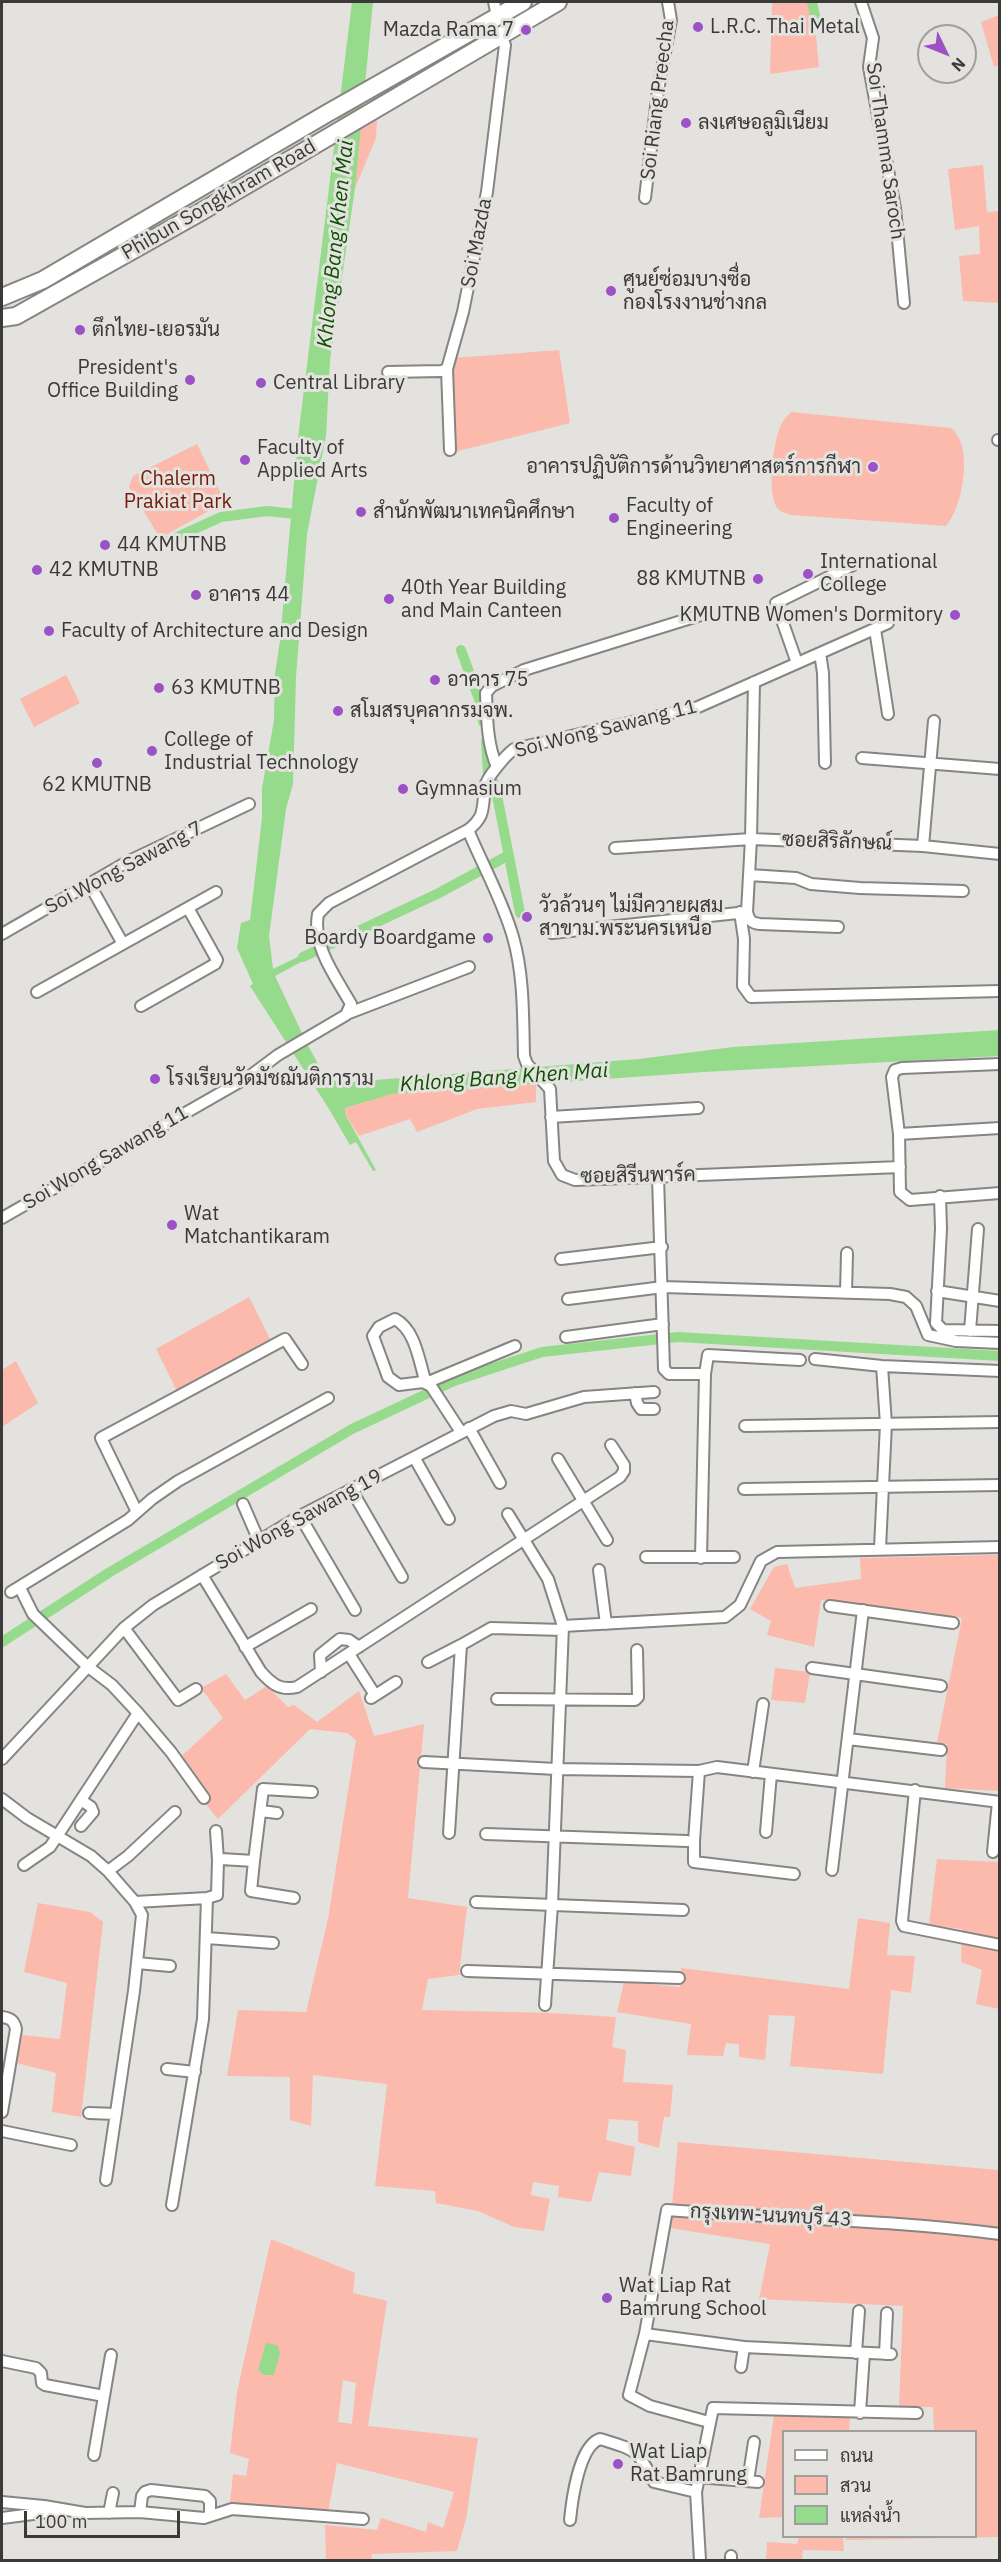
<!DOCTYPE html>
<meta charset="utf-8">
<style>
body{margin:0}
#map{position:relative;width:1001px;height:2562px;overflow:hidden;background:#e3e2df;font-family:"IBM Plex Sans",Sarabun,sans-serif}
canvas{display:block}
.frame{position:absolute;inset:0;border:3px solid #3b3a39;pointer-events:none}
.legend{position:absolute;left:782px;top:2430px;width:195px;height:108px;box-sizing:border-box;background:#e3e2df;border:2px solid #a09f9d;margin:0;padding:8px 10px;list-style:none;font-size:18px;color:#3b3a39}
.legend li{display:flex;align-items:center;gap:12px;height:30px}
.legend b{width:30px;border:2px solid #a09f9d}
.north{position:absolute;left:917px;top:24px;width:60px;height:60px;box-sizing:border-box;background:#e3e2df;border:2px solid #a09f9d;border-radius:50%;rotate:133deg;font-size:16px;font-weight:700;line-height:24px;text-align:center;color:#3b3a39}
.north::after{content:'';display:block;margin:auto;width:21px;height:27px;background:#9c52c5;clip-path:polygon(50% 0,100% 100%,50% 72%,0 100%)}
.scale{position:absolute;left:24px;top:2511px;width:156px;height:27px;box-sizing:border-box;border:3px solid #3b3a39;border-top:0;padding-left:8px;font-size:18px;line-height:21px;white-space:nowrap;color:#3b3a39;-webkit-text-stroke:4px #e3e2df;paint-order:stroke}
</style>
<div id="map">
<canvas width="1001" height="2562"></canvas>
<div class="frame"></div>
<ul class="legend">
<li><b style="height:8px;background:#fff"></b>ถนน</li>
<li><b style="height:16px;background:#fbbaac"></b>สวน</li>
<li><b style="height:16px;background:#96da8b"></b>แหล่งน้ำ</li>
</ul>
<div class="north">N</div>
<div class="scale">100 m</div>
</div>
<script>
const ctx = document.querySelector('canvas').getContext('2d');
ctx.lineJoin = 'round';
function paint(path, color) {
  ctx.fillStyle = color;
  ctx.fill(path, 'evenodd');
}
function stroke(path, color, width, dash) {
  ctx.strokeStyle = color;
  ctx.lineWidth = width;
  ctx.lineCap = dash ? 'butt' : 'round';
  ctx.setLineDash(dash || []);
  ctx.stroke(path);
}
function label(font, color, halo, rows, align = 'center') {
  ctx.font = font + ' "IBM Plex Sans",Sarabun,sans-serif';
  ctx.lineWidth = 6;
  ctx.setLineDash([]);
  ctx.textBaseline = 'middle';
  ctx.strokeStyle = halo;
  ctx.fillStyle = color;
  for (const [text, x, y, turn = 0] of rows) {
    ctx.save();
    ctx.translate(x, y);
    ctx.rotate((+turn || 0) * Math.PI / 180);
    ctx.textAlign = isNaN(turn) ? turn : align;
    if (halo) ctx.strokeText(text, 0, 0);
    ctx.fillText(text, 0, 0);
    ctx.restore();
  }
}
paint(new Path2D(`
 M 772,2 L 809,2 L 816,36 L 819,67 L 770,74 Z
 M 999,15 L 999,65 L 994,67 L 981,22 Z
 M 377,120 L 376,138 L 355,188 L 359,129 Z
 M 983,165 L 987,212 L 999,211 L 999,303 L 963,301 L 959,256 L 980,254 L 979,226 L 955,230 L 948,169 Z
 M 559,350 L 570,423 L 454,452 L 450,371 L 454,358 Z
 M 791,412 L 951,428 C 974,446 963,507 946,526 L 791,515 C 786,513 782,513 778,509 C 766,495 773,439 782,423 C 784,419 788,415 791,412 Z
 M 197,444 L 225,502 L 160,538 L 129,487 L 133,476 Z
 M 66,675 L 80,703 L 34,727 L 20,699 Z
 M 536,1084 L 536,1102 L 477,1109 L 417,1132 L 410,1119 L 359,1136 L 345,1114 L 345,1108 L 392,1094 Z
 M 249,1297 L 270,1339 L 177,1391 L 156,1349 Z
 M 16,1361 L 38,1403 L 2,1427 L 2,1370 Z
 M 999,1555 L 999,1791 L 945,1788 L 947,1744 L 937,1742 L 962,1618 L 915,1610 L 821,1600 L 814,1647 L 767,1635 L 771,1621 L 750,1609 L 774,1567 L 787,1564 L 795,1588 L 861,1579 L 860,1558 Z
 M 775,1668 L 810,1672 L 805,1703 L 771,1700 Z
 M 226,1674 L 245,1700 L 267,1686 L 288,1707 L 294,1705 L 317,1722 L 359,1691 L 374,1736 L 424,1724 L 408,1898 L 467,1907 L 459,1975 L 428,1979 L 422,2010 L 552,2013 L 616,2017 L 612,2047 L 626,2050 L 623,2082 L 673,2085 L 670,2117 L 664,2117 L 659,2148 L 638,2142 L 638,2121 L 609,2119 L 606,2140 L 635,2147 L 631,2176 L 599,2172 L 591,2202 L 558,2197 L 559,2186 L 533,2182 L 531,2195 L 550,2199 L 544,2231 L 514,2227 L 478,2211 L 436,2203 L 435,2191 L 375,2186 L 387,2084 L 313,2075 L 311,2126 L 290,2120 L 290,2077 L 227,2076 L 238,2010 L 306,2012 L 328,1919 L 356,1740 L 347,1733 L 310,1729 L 218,1819 L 173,1764 L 223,1718 L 201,1688 Z
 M 937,1859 L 999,1862 L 999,2009 L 976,2004 L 982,1970 L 961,1962 L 962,1929 L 929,1925 Z
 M 38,1903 L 90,1912 L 103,1922 L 81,2117 L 52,2112 L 56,2073 L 17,2063 L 22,2035 L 60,2039 L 67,1983 L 24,1972 Z
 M 858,1918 L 890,1923 L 887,1955 L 915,1956 L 911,1993 L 891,1990 L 883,2074 L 790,2066 L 795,2016 L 769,2015 L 765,2060 L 739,2057 L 739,2044 L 726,2043 L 723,2056 L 687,2055 L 691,2024 L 617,2012 L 624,1982 L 680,1987 L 681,1968 L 849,1989 Z
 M 678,2142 L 999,2170 L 999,2537 L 846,2540 L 846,2536 L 976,2536 L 976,2432 L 934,2431 L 933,2407 L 899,2407 L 903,2306 L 759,2299 L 770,2244 L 670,2228 Z
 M 271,2239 L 355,2273 L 353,2293 L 387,2301 L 368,2426 L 478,2438 L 466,2519 L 457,2551 L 372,2554 L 371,2560 L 326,2560 L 325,2525 L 377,2530 L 381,2518 L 426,2532 L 428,2522 L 443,2528 L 454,2492 L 337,2463 L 328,2512 L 230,2503 L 233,2474 L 246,2476 L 249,2459 L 230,2453 L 237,2392 ZM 343,2380 L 356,2383 L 352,2424 L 338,2422 Z
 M 774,2415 L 850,2418 L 849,2431 L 784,2432 L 783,2517 L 759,2518 Z
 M 799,2537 L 843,2537 L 844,2551 L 803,2550 L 802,2560 L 766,2560 L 767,2542 L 797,2544 Z`), '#fbbaac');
paint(new Path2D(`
 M 352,2 L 373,2 L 355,188 L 330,360 L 326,436 L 307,534 L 296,677 L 293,784 L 286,809 L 269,936 L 273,969 L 314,949 L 316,954 L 275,976 L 307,1044 L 322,1071 L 338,1083 L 639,1059 L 733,1047 L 999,1030 L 999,1056 L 704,1072 L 392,1094 L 345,1108 L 345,1114 L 376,1170 L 373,1171 L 356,1142 L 350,1145 L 329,1109 L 250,986 L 253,984 L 237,948 L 241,923 L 250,920 L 262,818 L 262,788 L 274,720 L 275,673 L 280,641 L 298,438 Z
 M 266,2343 L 277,2345 L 280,2353 L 274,2375 L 264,2375 L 258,2370 Z`), '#96da8b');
stroke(new Path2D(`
 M 812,2 L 816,20
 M 164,543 L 221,517 L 267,511 L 305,515
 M 461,650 L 480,702 L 483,722
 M 486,741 L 488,774 L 495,785 L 520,913
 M 303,957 L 439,893 L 509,855
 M 2,1642 L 110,1572 L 352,1429 L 454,1381 L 542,1352 L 678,1337 L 1000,1356`), '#96da8b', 10);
const street = new Path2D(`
 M 494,2 L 497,16
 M 861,2 L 873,38 L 869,67 L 895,208 L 904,303
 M 645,198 L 658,90 L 671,20 L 668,2
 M 388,372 L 442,371 L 447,369
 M 998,440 L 1000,440
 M 450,450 L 447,369 L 463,312 L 487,192 L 505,45 L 500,36
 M 875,629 L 888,714
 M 820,653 L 823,673 L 825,763
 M 797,663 L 776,603 L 853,565
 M 754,682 L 751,839 L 747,912 C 749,920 751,923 760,924 L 838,927
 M 862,758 L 1000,769
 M 497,767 C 487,744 487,718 486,693 L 492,686 L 524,670 L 704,614
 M 468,830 C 483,866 502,899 513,937 C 524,975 523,1017 524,1056 L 527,1064 L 550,1089 L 554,1161 L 562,1175 L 575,1180 L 900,1167
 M 923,846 L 934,721
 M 615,848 L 751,839 L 923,846 L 1000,854
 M 749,875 L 796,878 L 811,884 L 860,888 L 963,891
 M 90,885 L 123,944
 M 740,912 L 744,939 L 743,986 L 751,997 L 1000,991
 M 552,933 L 747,912
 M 2,934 L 127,862 L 249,804
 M 37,992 L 216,892
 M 141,1006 L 215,964 L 217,960 L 188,908
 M 349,1013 L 469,967
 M 1000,1064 L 902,1068 L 895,1070 L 892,1077 L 899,1134 L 900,1192 L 910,1200 L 1000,1193
 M 551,1117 L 698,1108
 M 899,1134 L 1000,1128
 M 658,1177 L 664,1369 L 669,1374 L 705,1374
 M 940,1196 L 941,1229 L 936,1323 L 943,1330 L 1000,1331
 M 2,1218 L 250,1076 L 278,1055 L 346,1015 L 351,1004 C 336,977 312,947 318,914 L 329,903 L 468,830 C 486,816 482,808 485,787 C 486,778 506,755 514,749 L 698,707 L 888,623
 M 561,1259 L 662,1247
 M 937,1291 L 1000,1301
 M 846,1293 L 847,1253
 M 568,1299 L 663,1287 L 890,1294 L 906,1297 L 916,1306 L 928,1335 L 956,1341 L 1000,1343
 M 970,1331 L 978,1229
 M 566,1337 L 663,1324
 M 815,1359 L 882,1366 L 1000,1371
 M 635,1393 L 637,1403 L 641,1409 L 654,1409
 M 745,1426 L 1000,1422
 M 469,1428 L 500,1483
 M 461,1432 L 431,1386 L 423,1382 L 399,1385 L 388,1377 L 373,1336 L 379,1327 L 395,1319 C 416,1330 419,1362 426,1383 L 515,1346
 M 414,1457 L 449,1519
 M 558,1459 L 607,1540
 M 351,1489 L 402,1577
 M 744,1489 L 1000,1485
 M 243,1504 L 259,1541
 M 137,1512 L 101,1438 L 285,1339 L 302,1364
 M 508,1514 L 548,1579 L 563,1626 L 552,1905 L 545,2005
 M 300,1516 L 355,1610
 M 880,1548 L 886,1424 L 882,1366
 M 646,1557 L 734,1557
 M 701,1558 L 705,1374 L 708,1355 L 800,1360
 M 599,1570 L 606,1624
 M 202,1575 L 261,1672 C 272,1684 280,1691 297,1687 L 620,1477 L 624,1471 L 624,1465 L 611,1445
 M 20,1588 L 33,1614 L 87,1666 L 112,1685 L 138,1713 L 171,1752 L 204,1798
 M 11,1592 L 128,1520 L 152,1499 L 178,1481 L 328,1398
 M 830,1606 L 953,1623
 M 563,1626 L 725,1617 L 740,1605 L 761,1561 L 777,1552 L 1000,1547
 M 124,1628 L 178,1700 L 196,1689
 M 245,1647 L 311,1609
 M 349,1654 L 375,1695
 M 428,1662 L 461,1645
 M 812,1668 L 941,1686
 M 321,1672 L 320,1655 L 340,1639 L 349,1640 L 359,1647
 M 371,1698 L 396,1682
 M 497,1699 L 635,1700 L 638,1697 L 637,1650
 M 848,1739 L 941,1750
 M 2,1759 L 124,1628 L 153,1605 L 300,1516 L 494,1416 L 511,1411 L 526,1414 L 584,1397 L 654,1392
 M 424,1762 L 556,1769 L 699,1771 L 717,1767 L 1000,1802
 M 699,1771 L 694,1841 L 694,1862 L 794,1874
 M 753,1772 L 763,1704
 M 915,1790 L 902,1921 L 904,1926 L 1000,1945
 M 2,1799 L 27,1818 L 91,1856 L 108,1871 L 135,1902 L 142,1915 L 134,1991 L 106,2180
 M 261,1811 L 277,1813
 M 81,1826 L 93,1812 L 91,1807 L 81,1800
 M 216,1831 L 218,1860
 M 766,1832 L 771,1774
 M 449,1833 L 461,1645 L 491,1628 L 563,1630
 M 486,1834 L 687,1841
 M 993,1852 L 998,1802
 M 254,1861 L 263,1789 L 312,1792
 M 24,1865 L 50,1847 L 138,1713
 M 832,1870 L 863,1610
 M 108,1871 L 128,1856 L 175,1812
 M 207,1898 L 217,1895 L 218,1860 L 221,1859 L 254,1861 L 251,1891 L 294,1898
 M 135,1902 L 207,1898 L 203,2019 L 172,2205
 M 476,1902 L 683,1910
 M 207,1938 L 273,1943
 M 137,1963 L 170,1966
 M 467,1971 L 679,1978
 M 2,2017 C 10,2018 14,2020 16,2029 L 2,2112
 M 167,2069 L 195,2072
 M 89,2113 L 116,2114
 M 2,2131 L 71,2145
 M 645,2334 L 744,2347 L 891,2354
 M 856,2353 L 859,2311
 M 885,2354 L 887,2313
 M 2,2361 L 36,2368 L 41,2373 L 42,2383 L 45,2385 L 104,2396
 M 741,2367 L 744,2347
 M 860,2413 L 864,2353
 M 709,2422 L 650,2406 L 629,2395 L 645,2334 L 667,2210 C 778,2218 889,2220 1000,2234
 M 94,2455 L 111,2355
 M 698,2477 L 758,2482
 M 748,2481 L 754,2442
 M 2,2502 L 44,2506 L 85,2513 L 140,2512 L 204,2518 L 232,2509 L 363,2519
 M 140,2512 L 142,2496 L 145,2492 L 151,2490 L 205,2496 L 210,2501 L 210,2514
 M 109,2513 L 113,2493
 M 2,2518 L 56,2511
 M 570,2520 C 572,2500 579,2446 600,2439 C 635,2450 637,2448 654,2482 L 696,2492
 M 731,2556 L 731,2560
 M 700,2560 L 696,2492 L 713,2408 L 917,2413`);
const primary = new Path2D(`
 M 2,297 L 43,280 L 326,114 L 523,2
 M 2,318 L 16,316 L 199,213 L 558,2`);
stroke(street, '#868582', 14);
stroke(primary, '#868582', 20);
stroke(street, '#fff', 10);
stroke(primary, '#fff', 16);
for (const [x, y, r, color] of [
 [698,27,6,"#9c52c5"],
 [526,30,6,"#9c52c5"],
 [686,123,6,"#9c52c5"],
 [611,291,6,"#9c52c5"],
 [80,330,6,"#9c52c5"],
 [190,380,6,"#9c52c5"],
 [261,383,6,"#9c52c5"],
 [245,460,6,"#9c52c5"],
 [873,467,6,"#9c52c5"],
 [361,512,6,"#9c52c5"],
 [614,518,6,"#9c52c5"],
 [105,545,6,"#9c52c5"],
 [37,570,6,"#9c52c5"],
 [808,574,6,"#9c52c5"],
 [758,579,6,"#9c52c5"],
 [196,595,6,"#9c52c5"],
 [389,599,6,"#9c52c5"],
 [955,615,6,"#9c52c5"],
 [49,631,6,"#9c52c5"],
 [435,680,6,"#9c52c5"],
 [159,688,6,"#9c52c5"],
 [338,711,6,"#9c52c5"],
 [152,751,6,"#9c52c5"],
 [97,763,6,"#9c52c5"],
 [403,789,6,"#9c52c5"],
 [527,917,6,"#9c52c5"],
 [488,938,6,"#9c52c5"],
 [155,1079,6,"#9c52c5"],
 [172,1225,6,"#9c52c5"],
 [607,2298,6,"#9c52c5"],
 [618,2464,6,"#9c52c5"]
]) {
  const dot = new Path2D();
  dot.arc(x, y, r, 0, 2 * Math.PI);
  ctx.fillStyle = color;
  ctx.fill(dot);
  stroke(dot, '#e3e2df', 2);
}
label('20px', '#3b3a39', '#e3e2df', [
 ["L.R.C. Thai Metal",710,27],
 ["Mazda Rama 7",514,30,"right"],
 ["ลงเศษอลูมิเนียม",698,123],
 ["ศูนย์ซ่อมบางซื่อ",623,280],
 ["กองโรงงานช่างกล",623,303],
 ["ตึกไทย-เยอรมัน",92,330],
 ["President's",178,368,"right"],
 ["Office Building",178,391,"right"],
 ["Central Library",273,383],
 ["Faculty of",257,448],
 ["Applied Arts",257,471],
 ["อาคารปฏิบัติการด้านวิทยาศาสตร์การกีฬา",861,467,"right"],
 ["Faculty of",626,506],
 ["Engineering",626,529],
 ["สำนักพัฒนาเทคนิคศึกษา",373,512],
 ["44 KMUTNB",117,545],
 ["International",820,562],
 ["College",820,585],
 ["42 KMUTNB",49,570],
 ["88 KMUTNB",746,579,"right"],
 ["40th Year Building",401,588],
 ["and Main Canteen",401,611],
 ["อาคาร 44",208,595],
 ["KMUTNB Women's Dormitory",943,615,"right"],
 ["Faculty of Architecture and Design",61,631],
 ["อาคาร 75",447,680],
 ["63 KMUTNB",171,688],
 ["สโมสรบุคลากรมจพ.",350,711],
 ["College of",164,740],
 ["Industrial Technology",164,763],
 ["62 KMUTNB",97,785,"center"],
 ["Gymnasium",415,789],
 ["วัวล้วนๆ ไม่มีควายผสม",539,906],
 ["สาขาม.พระนครเหนือ",539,929],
 ["Boardy Boardgame",476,938,"right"],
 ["โรงเรียนวัดมัชฌันติการาม",167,1079],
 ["Wat",184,1214],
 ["Matchantikaram",184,1237],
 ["Wat Liap Rat",619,2286],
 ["Bamrung School",619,2309],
 ["Wat Liap",630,2452],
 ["Rat Bamrung",630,2475]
], 'left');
label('20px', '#3b3a39', '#e3e2df', [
 ["Soi Riang Preecha",658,100,-83],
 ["Soi Thamma Saroch",885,151,82],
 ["Phibun Songkhram Road",219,200,-30],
 ["Soi Mazda",477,243,-79],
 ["Soi Wong Sawang 11",606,729,-14],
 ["ซอยสิริลักษณ์",837,842,2],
 ["Soi Wong Sawang 7",124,868,-28],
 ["Soi Wong Sawang 11",106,1158,-30],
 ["ซอยสิรีนพาร์ค",638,1176,-1],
 ["Soi Wong Sawang 19",299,1520,-29],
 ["กรุงเทพ-นนทบุรี 43",771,2216,3]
]);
label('20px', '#751b0a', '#e3e2df', [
 ["Chalerm",178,479],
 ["Prakiat Park",178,502]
]);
label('italic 21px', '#0c5000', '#e3e2df', [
 ["Khlong Bang Khen Mai",336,244,-84],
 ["Khlong Bang Khen Mai",504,1078,-4]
]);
</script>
